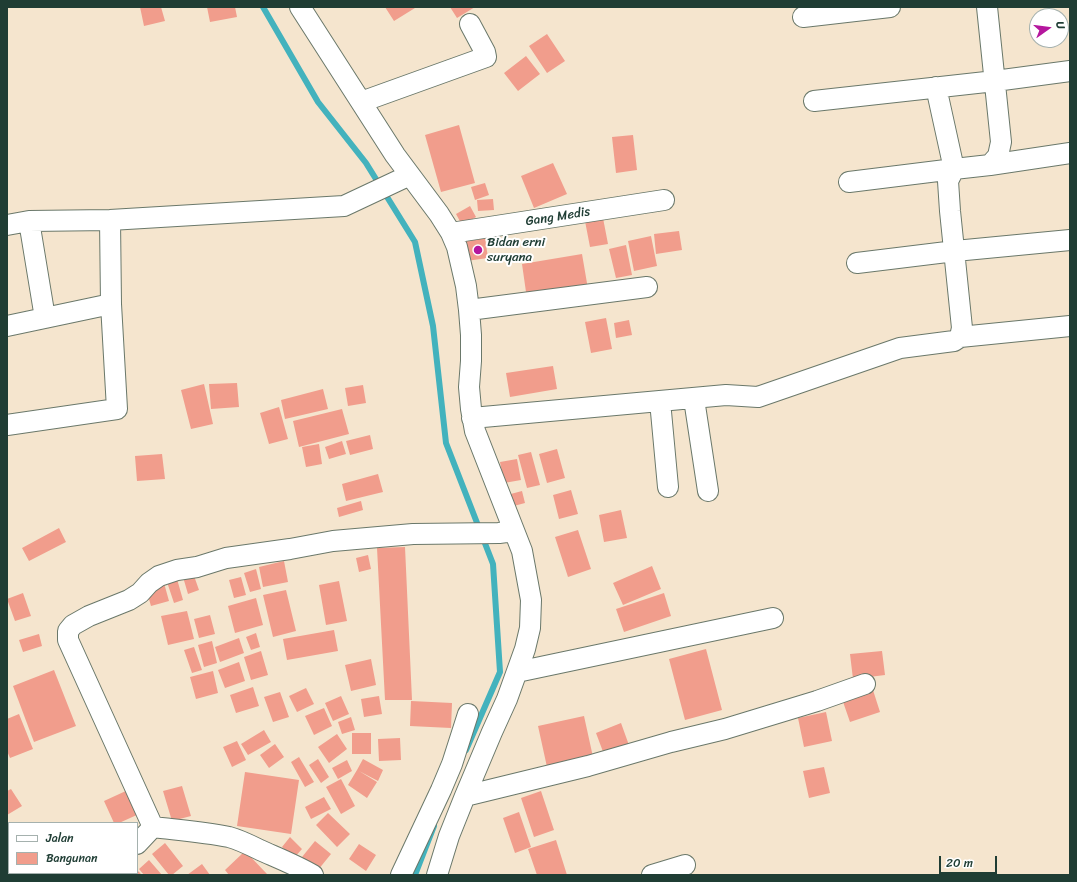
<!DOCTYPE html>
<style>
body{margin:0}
#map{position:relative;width:1077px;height:882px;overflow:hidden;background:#f5e5ce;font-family:Sriracha,sans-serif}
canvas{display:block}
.frame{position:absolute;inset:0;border:8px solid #1f3d34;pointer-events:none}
.legend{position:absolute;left:8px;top:822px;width:130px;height:52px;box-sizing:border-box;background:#fff;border:1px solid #a5b1ae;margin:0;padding:5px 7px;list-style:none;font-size:12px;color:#1f3d34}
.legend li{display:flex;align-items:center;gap:8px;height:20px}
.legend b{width:20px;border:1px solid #a5b1ae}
.north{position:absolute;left:1029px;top:8px;width:40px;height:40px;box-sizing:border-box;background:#fff;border:1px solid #a5b1ae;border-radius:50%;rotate:76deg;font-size:11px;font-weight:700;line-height:16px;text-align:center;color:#1f3d34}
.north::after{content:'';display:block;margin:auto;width:14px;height:18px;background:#b5179e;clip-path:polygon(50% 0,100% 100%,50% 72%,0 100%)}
.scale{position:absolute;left:939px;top:856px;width:58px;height:18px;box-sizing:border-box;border:2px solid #1f3d34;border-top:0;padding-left:5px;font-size:12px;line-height:14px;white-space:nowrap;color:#1f3d34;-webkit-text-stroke:3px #fff;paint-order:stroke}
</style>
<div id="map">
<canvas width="1077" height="882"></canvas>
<div class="frame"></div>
<ul class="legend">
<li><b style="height:5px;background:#fff"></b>Jalan</li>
<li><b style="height:11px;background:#f19d8c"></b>Bangunan</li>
</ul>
<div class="north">U</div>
<div class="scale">20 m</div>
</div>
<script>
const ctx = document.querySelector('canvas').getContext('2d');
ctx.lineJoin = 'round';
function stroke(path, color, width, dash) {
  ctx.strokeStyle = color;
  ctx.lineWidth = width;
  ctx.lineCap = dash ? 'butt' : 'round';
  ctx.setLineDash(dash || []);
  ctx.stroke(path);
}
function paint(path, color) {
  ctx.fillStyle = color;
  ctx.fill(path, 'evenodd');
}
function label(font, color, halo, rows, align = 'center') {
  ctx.font = font + ' Sriracha,sans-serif';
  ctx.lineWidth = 4;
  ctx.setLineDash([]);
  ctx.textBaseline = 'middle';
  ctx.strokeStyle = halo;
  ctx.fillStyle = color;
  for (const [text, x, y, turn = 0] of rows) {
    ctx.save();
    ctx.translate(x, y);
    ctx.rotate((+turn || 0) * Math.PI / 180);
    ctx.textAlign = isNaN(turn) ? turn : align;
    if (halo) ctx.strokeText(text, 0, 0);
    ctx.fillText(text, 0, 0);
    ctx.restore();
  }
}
stroke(new Path2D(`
 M 263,7 L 318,102 L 366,163 L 415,242 L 433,326 L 446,443 L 493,564 L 500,672 L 466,750
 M 415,875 L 434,826`), '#43b2bd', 6);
paint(new Path2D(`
 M 140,7 L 161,7 L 165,21 L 144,26 Z
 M 207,7 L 235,7 L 237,17 L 210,22 Z
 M 385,7 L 414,7 L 415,8 L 394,21 Z
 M 450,7 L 475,7 L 457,18 Z
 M 547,34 L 565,61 L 547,73 L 529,46 Z
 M 526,56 L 540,74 L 518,91 L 504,73 Z
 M 459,125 L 475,183 L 441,192 L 425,135 Z
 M 633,135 L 637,170 L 616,173 L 612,137 Z
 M 553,163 L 567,194 L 534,208 L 521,176 Z
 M 485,183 L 489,195 L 475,200 L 471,187 Z
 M 493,199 L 494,210 L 478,211 L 477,200 Z
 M 470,206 L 476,217 L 462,225 L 456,214 Z
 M 603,218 L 608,244 L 590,247 L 585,221 Z
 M 679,231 L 682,250 L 656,254 L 654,234 Z
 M 651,236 L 657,266 L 634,271 L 628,241 Z
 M 485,238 L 488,258 L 466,261 L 463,242 Z
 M 626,245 L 632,275 L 616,278 L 609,249 Z
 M 582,254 L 588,289 L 527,299 L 522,264 Z
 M 606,318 L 612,349 L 591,353 L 585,322 Z
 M 629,320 L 632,335 L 616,338 L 614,323 Z
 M 553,366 L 557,389 L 510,397 L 506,373 Z
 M 237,383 L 239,407 L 211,409 L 209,384 Z
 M 204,384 L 213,424 L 191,429 L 181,390 Z
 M 363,385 L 366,403 L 348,406 L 345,388 Z
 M 323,389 L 328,409 L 285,419 L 281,400 Z
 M 279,407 L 288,439 L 269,444 L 260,413 Z
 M 342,409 L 349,434 L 299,447 L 293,421 Z
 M 370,435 L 373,449 L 350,455 L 346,441 Z
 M 342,441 L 346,454 L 329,459 L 325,447 Z
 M 319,444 L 322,464 L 306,467 L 302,447 Z
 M 557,449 L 565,478 L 547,483 L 539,454 Z
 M 531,452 L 540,485 L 527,488 L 518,455 Z
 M 162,454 L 165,479 L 137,481 L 135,456 Z
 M 517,459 L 521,480 L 504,483 L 500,462 Z
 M 378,474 L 383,492 L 346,501 L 342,484 Z
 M 571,490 L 578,514 L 559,519 L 553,495 Z
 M 522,491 L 525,503 L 510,507 L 507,495 Z
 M 361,501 L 363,510 L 339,517 L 337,508 Z
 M 621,510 L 627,538 L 604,542 L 599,515 Z
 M 59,528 L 66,542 L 29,561 L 22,548 Z
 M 578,530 L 591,569 L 568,577 L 555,537 Z
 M 405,547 L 412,700 L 385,700 L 377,548 Z
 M 368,555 L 371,569 L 359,572 L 356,558 Z
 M 284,561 L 288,582 L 263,587 L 259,567 Z
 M 652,566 L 661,589 L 623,605 L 613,583 Z
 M 256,569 L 261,589 L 250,592 L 244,573 Z
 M 193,573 L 199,590 L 188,594 L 183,577 Z
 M 241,577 L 246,595 L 234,598 L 229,580 Z
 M 177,579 L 183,600 L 174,603 L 167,582 Z
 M 339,581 L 347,621 L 326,625 L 319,585 Z
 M 164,583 L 169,601 L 151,606 L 146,589 Z
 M 286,590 L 296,631 L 273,637 L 263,595 Z
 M 23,593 L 31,616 L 15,621 L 7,599 Z
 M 664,593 L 671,616 L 624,632 L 616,609 Z
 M 256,598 L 263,625 L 235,633 L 228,606 Z
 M 187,611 L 194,639 L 168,645 L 161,616 Z
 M 210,615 L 215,634 L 199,638 L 194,619 Z
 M 334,630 L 338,651 L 287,660 L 283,639 Z
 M 256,633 L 260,647 L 251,650 L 246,637 Z
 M 39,634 L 42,646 L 23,652 L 19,640 Z
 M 239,638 L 244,653 L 220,662 L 215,647 Z
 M 212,641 L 217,663 L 204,667 L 198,645 Z
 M 194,647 L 202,670 L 192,673 L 184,650 Z
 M 706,649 L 722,710 L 685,720 L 669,659 Z
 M 261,651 L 268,675 L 251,680 L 244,657 Z
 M 882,651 L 885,675 L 853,679 L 850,654 Z
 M 371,659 L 376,685 L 351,691 L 345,665 Z
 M 239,662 L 245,681 L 225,688 L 218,670 Z
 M 54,670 L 76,726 L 34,742 L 13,686 Z
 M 213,671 L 218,693 L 196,699 L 190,677 Z
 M 253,687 L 259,706 L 236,713 L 230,695 Z
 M 872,687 L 880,712 L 850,722 L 841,696 Z
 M 306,688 L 314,704 L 297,712 L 289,696 Z
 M 280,692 L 289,717 L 273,722 L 264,697 Z
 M 341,696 L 349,714 L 333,721 L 325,703 Z
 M 379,696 L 382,714 L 364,717 L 361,699 Z
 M 411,701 L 452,703 L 451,728 L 410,726 Z
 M 324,708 L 332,726 L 314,735 L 305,716 Z
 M 826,712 L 832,741 L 804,747 L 798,718 Z
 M 19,714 L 33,749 L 10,758 L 7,751 L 7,719 Z
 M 584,716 L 593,757 L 547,767 L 538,726 Z
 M 351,717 L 355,730 L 342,734 L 338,722 Z
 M 621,723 L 630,748 L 605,757 L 596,733 Z
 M 264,730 L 271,742 L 248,755 L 241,744 Z
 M 352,733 L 371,733 L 371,754 L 352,754 Z
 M 337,734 L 347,749 L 329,763 L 318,747 Z
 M 400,738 L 401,760 L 379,761 L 378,739 Z
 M 237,741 L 246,760 L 232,767 L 223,747 Z
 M 275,744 L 284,757 L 269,768 L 260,755 Z
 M 299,757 L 314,782 L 305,787 L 291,762 Z
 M 318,759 L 329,777 L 321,783 L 309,765 Z
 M 363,759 L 383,770 L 378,781 L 359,771 L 377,782 L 367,798 L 348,785 L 357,770 Z
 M 347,760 L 352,771 L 338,779 L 332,768 Z
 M 824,767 L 830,793 L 809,798 L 803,771 Z
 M 245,772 L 299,780 L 291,834 L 237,826 Z
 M 341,779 L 355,806 L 341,814 L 326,787 Z
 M 182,786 L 191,816 L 172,821 L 163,791 Z
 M 11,789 L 22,806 L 7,815 L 7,791 Z
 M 128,790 L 139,814 L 119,823 L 114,823 L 104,801 Z
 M 541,791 L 554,830 L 534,837 L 521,798 Z
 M 324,797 L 331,809 L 311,819 L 305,807 Z
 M 519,812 L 531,847 L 515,853 L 503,818 Z
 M 328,813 L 350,834 L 337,847 L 316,825 Z
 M 7,824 L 9,827 L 9,848 L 7,849 Z
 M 290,837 L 302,849 L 294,858 L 282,847 Z
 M 556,840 L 567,875 L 537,875 L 528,849 Z
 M 315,841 L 331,854 L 318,870 L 302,857 Z
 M 165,843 L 183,866 L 172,875 L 169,875 L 152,854 Z
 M 359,844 L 376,855 L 366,871 L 349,859 Z
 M 245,851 L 267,874 L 266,875 L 229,875 L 225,870 Z
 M 149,860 L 162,875 L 144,875 L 139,869 Z
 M 202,864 L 210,875 L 187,875 Z
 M 137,870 L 142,875 L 128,875 L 130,873 L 137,873 Z
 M 28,873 L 37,873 L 38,875 L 25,875 Z
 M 45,873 L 59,873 L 57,875 L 46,875 Z
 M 86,873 L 101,873 L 98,875 L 87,875 Z`), '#f19d8c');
const minor = new Path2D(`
 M 300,7 L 395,155 L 439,214 L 451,233 L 457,247 L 466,286 L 469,310 L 471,335 L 471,361 L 469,387 L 471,409 L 475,431 L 522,551 L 531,600 L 530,628 L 525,649 L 507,699 L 492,732 L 465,796 L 449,836 L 437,875
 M 803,17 L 890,7
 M 814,101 L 995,81 L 1070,71
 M 361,102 L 486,57 L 485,52 L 470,24
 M 990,165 L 1070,153
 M 849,182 L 954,169 L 936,87
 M 29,221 L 45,318
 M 7,225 L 29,221 L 110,220 L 344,206 L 410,175
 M 451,233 L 664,200
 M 857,263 L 955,251 L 1070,240
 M 469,310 L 647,287
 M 7,326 L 111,304
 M 960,337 L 1070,326
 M 694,399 L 708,491
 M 660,401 L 668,487
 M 472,418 L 726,395 L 758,397 L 900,348 L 954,341 L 960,337 L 962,328 L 950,211 L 948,181 L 954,169 L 990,165 L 998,156 L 1001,142 L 987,7
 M 7,425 L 117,409 L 111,304 L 110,220
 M 517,672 L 773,618
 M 465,796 L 588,766 L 671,742 L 725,729 L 817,701 L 865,684
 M 153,827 L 68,640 L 68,631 L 73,625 L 89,616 L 129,600 L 140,593 L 149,583 L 159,576 L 177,570 L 197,567 L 226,558 L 290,549 L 333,541 L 413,534 L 499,533 L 514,531
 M 137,844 L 153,827 C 178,830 204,832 229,837 C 240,840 250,845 260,850 C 278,858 296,865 313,875
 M 107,875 L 109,873
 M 401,875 L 441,790 L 452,764 L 468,714
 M 652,875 L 685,865`);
stroke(minor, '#6a786a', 22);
stroke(minor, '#fff', 20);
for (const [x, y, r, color] of [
 [478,250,5,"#b5179e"]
]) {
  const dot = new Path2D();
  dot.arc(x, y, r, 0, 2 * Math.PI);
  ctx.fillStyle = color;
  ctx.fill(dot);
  stroke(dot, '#fff', 1.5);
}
label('13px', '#1f3d34', '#fff', [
 ["Gang Medis",558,217,-9]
]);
label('13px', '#1f3d34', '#fff', [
 ["Bidan erni",487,243],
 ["suryana",487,258]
], 'left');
</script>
